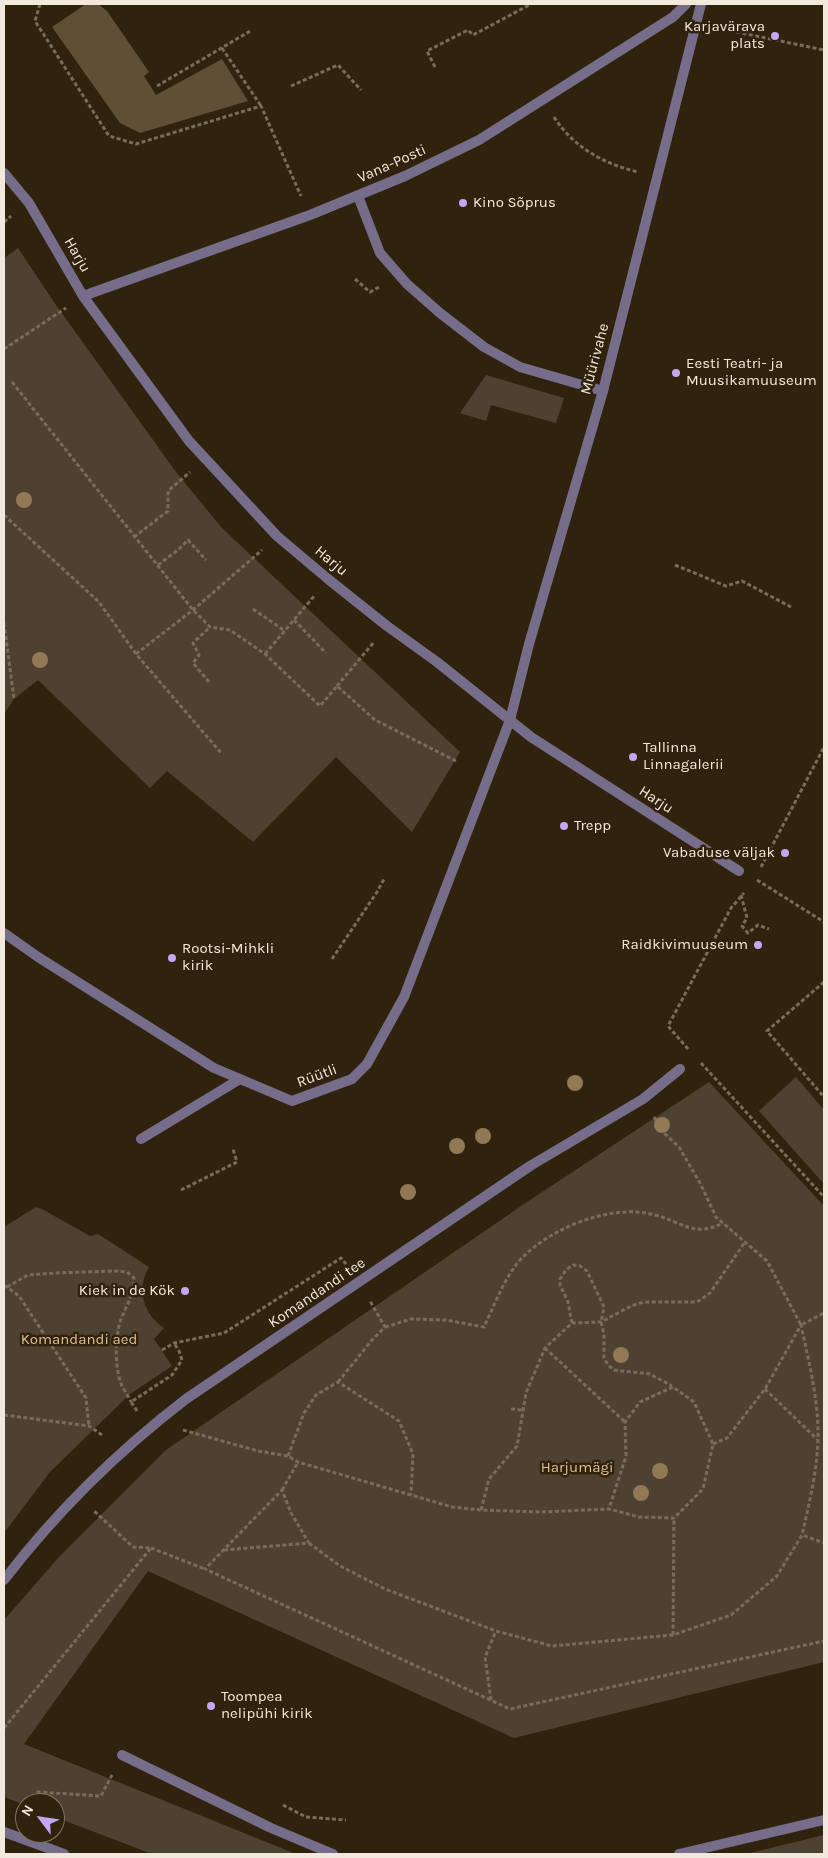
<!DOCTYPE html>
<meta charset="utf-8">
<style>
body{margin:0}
#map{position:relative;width:828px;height:1858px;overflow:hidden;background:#30230e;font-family:Karla,sans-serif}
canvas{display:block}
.frame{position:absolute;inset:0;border:5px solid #f2e9dc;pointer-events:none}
.north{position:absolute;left:15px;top:1793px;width:50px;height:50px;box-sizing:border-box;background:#30230e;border:1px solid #7e7260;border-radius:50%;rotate:301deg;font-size:14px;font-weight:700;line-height:20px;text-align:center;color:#f2e9dc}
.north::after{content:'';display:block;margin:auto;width:18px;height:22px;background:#c0a8f3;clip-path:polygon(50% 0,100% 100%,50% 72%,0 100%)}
</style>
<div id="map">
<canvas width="828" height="1858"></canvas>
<div class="frame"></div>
<div class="north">N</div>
</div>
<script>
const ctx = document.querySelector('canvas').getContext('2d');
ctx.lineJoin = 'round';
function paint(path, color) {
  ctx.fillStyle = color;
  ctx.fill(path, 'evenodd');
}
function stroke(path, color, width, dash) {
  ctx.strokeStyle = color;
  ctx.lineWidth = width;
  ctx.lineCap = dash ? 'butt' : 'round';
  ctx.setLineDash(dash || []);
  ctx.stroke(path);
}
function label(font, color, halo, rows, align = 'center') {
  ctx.font = font + ' Karla,sans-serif';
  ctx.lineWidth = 5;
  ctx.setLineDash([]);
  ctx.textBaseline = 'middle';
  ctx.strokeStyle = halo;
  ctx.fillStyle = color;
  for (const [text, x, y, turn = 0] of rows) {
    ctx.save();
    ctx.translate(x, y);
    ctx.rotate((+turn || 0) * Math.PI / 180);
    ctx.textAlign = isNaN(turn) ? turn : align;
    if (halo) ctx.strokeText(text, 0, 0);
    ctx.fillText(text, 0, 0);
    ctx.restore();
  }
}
paint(new Path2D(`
 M 18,248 L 56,305 L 176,472 L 222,528 L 460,752 L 412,832 L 336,757 L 253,842 L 167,771 L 150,788 L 38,680 L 14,699 L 4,714 L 4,258 Z
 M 486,375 L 564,398 L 556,423 L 491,405 L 486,421 L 460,413 Z
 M 796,1077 L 824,1110 L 824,1184 L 759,1111 Z
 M 709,1082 L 824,1206 L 824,1662 L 514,1738 L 148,1571 L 24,1744 L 296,1854 L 152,1854 L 55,1817 L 55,1803 L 25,1803 L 25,1805 L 4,1797 L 4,1620 L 59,1557 L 166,1450 L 527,1202 Z
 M 36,1207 L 42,1209 L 90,1236 L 98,1234 L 149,1267 C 136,1289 143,1314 164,1328 L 154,1339 L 172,1366 L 130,1394 L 50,1472 L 4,1533 L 4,1227 Z
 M 824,1835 L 824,1854 L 746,1854 Z`), '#4d4131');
paint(new Path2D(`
 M 86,4 L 98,4 L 107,11 L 149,72 L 144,76 L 156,95 L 222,59 L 248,101 L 140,133 L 120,123 L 52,27 Z`), '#5f4f36');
stroke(new Path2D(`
 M 40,4 L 35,21 L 109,136 L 136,144 L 261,106 L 301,196
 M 717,28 L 824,50
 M 222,48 L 261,106
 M 435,67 L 427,51 L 468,30 L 473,35 L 531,4
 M 157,86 L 252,30
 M 291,86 L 338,65 L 361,90
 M 554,117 C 573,147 604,164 638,172
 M 4,222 L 11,216
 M 355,279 L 370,292 L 381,286
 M 4,349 L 66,308
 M 12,382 L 193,610 L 210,627 L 230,630 L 265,654 L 320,706 L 337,686 L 375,720 L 458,762
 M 4,515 L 99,602 L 136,654 L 222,754
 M 134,537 L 168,511 L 168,491 L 190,472
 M 158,565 L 179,549 L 188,540 L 206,560
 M 675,565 L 726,586 L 742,581 L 791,607
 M 253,609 L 285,631
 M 294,620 L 326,653
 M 4,623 L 14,699
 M 136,654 L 193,610 L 262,550
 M 265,654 L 315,595
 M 209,682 L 193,663 L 199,655 L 193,643 L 210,627
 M 337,686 L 374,642
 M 761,867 L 824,747
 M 757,880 L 824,922
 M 741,895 L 747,918 L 742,926 L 748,933 L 758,925 L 769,929
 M 332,959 L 377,892 L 384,879
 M 824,982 L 767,1031 L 824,1097
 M 688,1049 L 668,1026 L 731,908 L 744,893
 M 701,1063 L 824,1197
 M 654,1117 L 664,1133 L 679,1147 L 700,1183 L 716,1217 L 767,1261 L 801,1325 L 824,1313
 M 181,1190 L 237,1162 L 233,1149
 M 4,1286 L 7,1287 L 19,1296 L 86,1398 L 89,1426
 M 7,1287 L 28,1275 L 55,1273 L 114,1271 L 127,1272 L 134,1278 C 135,1294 125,1307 120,1322 C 115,1341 115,1363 120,1381 C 122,1388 128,1395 131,1402
 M 572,1323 L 568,1302 L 560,1285 L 560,1279 L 566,1270 L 573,1265 L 580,1266 L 587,1271 L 604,1307 L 601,1322 L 604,1334 L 604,1358 L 608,1365 L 614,1370 L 650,1374 L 672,1386
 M 385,1327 L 411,1319 L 446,1320 L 484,1327 C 494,1306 506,1274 522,1258 C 552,1227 613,1203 655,1215 C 682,1222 694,1238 723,1223
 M 545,1348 L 625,1422
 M 162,1350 L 174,1343 L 224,1333 L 341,1258 L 346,1264
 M 338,1382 L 372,1340 L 385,1327 L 370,1301
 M 765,1389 L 817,1439
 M 511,1409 L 522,1410
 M 137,1411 L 131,1402 L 172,1375 L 182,1360 L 179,1351 L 174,1343
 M 4,1415 L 89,1426 L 102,1435
 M 183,1430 L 258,1451 L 288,1456 L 298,1462 L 452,1507 L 481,1510 L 541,1512 L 609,1509 L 639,1517 L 674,1518 L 703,1489 L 713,1444 L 694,1402 L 673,1387 L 640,1402 L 625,1422 L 626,1456 L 609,1509
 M 713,1444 L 727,1438 L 765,1389 L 801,1325 C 809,1363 819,1401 818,1440 C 817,1472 809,1504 802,1535
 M 288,1456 L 304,1413 L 316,1395 L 338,1382 L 399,1421 L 413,1454 L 411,1495
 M 282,1490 L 298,1462
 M 481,1510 L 489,1479 L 517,1446 L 526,1393 L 545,1348 L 572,1323 L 601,1322 L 631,1306 L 644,1302 L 697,1302 L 710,1293 L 745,1242
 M 309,1543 L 340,1566 L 385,1589 L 496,1631 L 552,1646 L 673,1635 L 731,1615 L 777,1576 L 802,1535 L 824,1543
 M 151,1548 L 205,1569
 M 224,1550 L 309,1543 L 291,1513 L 282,1490 L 205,1569 L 510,1709 L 824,1641
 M 673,1635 L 674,1518
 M 491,1700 L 485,1657 L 496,1631
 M 4,1728 L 151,1548 L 133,1547 L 93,1510
 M 29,1803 L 38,1792 L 101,1796 L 112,1775
 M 283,1805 L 306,1817 L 346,1820
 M 22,1812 L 25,1808`), '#786c5a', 3, [4, 2.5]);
stroke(new Path2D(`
 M 358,196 L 380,253 L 407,284 L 440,313 L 484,347 L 520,367 L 603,391
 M 141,1139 L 240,1079
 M 122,1755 L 271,1828 L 333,1854
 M 679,1854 L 824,1820`), '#766d8b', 10);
stroke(new Path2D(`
 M 4,173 L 29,203 L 83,296 L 189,441 L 277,536 L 328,579 L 387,626 L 437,662 L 531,737 L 739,871
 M 83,296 L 310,215 L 405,176 L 479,140 L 673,17 L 686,4`), '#766d8b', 10);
stroke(new Path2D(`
 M 4,933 L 38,957 L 214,1068 L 292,1101 L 352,1079 L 367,1064 L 404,997 L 510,720 L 529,644 L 603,391 L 701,4
 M 4,1580 C 57,1511 117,1452 186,1399 L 530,1166 L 643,1099 L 680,1069
 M 4,1832 L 64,1854`), '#766d8b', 10);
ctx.fillStyle = '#917955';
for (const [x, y] of [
 [24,500],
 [40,660],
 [575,1083],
 [662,1125],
 [483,1136],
 [457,1146],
 [408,1192],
 [621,1355],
 [660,1471],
 [641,1493]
]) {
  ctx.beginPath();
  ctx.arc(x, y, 8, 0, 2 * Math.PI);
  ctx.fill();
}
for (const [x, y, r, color] of [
 [775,36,5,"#c0a8f3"],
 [463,203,5,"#c0a8f3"],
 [676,373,5,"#c0a8f3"],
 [633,757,5,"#c0a8f3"],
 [564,826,5,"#c0a8f3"],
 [785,853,5,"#c0a8f3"],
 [758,945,5,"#c0a8f3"],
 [172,958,5,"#c0a8f3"],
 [185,1291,5,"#c0a8f3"],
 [211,1706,5,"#c0a8f3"]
]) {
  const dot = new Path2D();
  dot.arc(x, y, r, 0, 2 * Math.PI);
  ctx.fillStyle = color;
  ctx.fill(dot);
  stroke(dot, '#30230e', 2);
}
label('15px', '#f2e9dc', '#30230e', [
 ["Karjavärava",765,27,"right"],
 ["plats",765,44,"right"],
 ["Kino Sõprus",473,203],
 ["Eesti Teatri- ja",686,364],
 ["Muusikamuuseum",686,381],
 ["Tallinna",643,748],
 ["Linnagalerii",643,765],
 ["Trepp",574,826],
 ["Vabaduse väljak",775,853,"right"],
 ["Raidkivimuuseum",748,945,"right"],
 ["Rootsi-Mihkli",182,949],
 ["kirik",182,966],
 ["Kiek in de Kök",175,1291,"right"],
 ["Toompea",221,1697],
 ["nelipühi kirik",221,1714]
], 'left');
label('15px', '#f2e9dc', '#30230e', [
 ["Vana-Posti",392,164,-24],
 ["Harju",77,255,60],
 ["Müürivahe",595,359,-75],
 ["Harju",331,561,40],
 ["Harju",656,800,33],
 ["Rüütli",317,1076,-20],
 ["Komandandi tee",317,1293,-34]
]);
label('15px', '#e0bf8f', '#30230e', [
 ["Komandandi aed",79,1340],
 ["Harjumägi",577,1468]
]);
</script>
